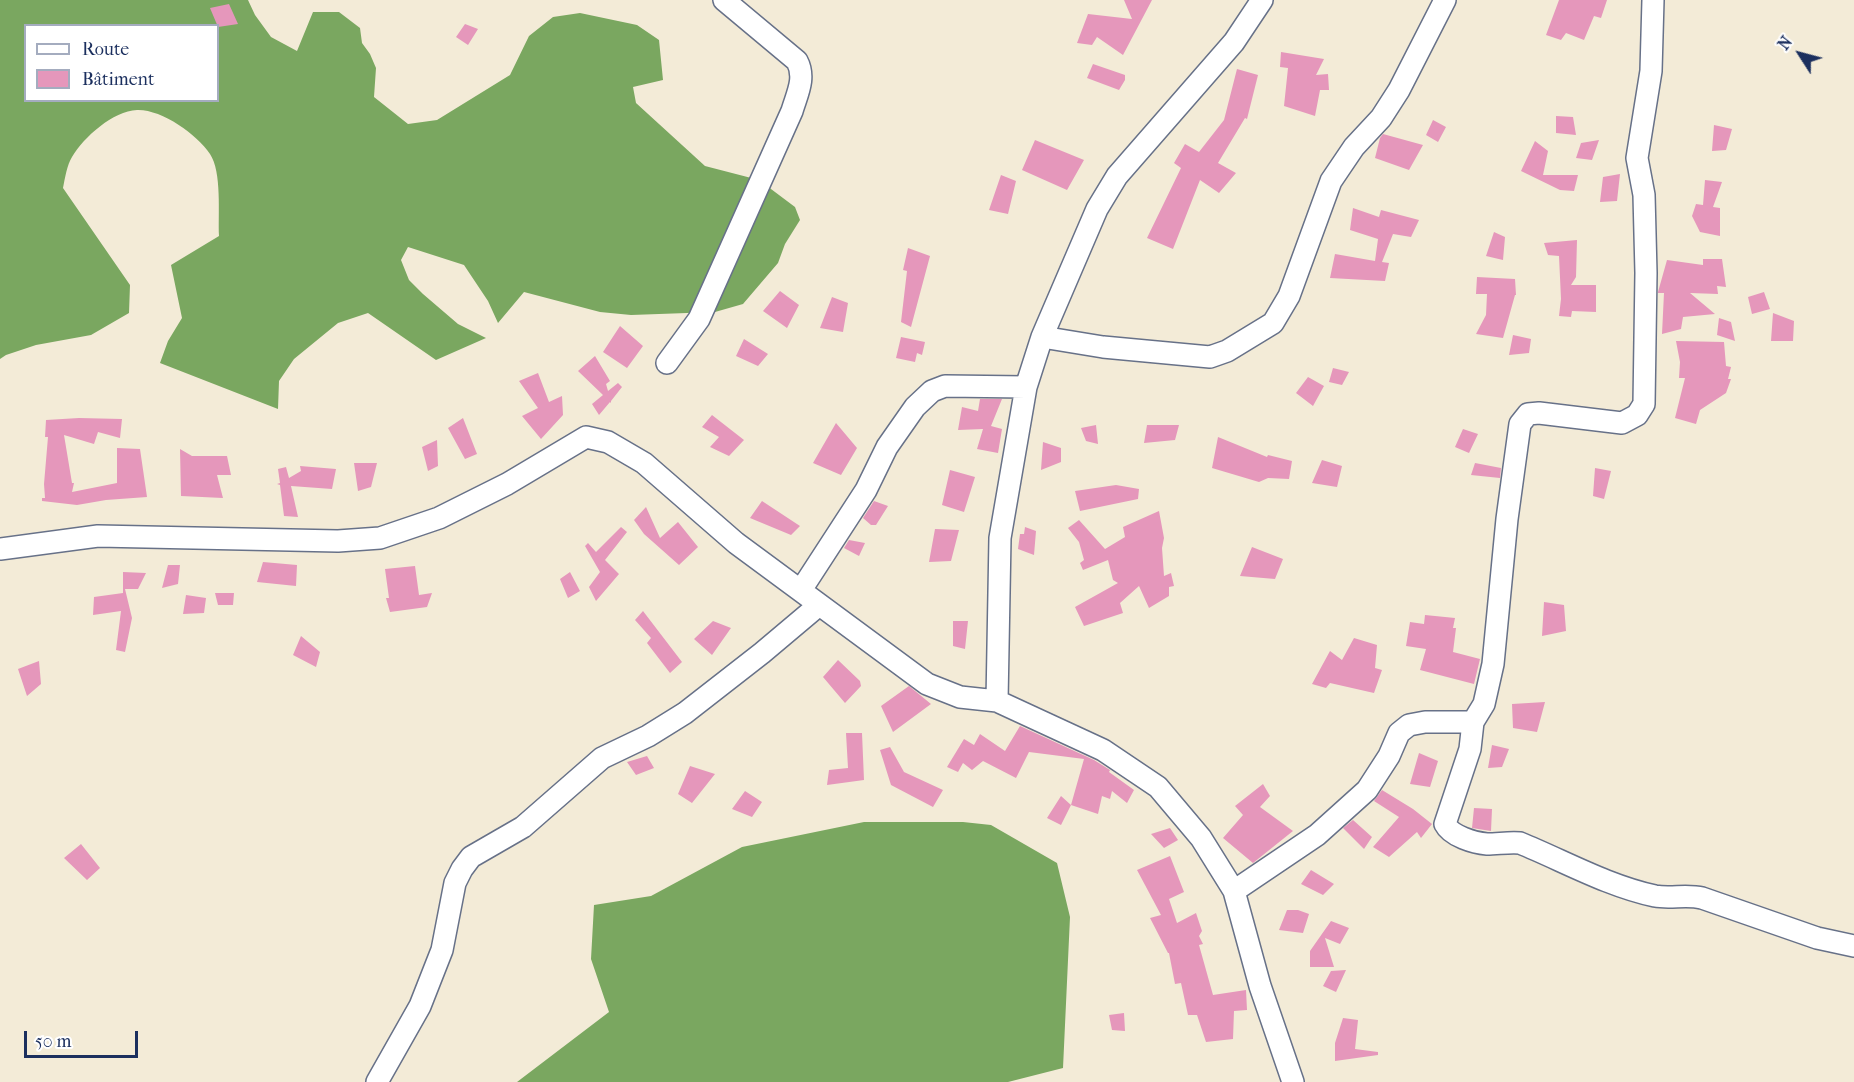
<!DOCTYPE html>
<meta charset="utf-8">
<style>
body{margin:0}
#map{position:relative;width:1854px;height:1082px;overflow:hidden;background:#f3ebd7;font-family:"IM FELL French Canon",serif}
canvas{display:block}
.legend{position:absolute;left:24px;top:24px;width:195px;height:78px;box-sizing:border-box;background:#fff;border:2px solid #a4acbf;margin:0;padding:8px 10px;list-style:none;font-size:18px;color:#1b2f5e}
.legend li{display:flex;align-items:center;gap:12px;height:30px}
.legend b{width:30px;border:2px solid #a4acbf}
.north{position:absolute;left:1770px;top:24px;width:60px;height:60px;-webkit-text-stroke:4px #fff;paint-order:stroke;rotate:306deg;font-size:16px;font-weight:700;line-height:24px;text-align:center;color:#1b2f5e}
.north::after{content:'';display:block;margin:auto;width:21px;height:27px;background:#1b2f5e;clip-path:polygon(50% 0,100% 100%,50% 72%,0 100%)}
.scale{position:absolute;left:24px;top:1031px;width:114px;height:27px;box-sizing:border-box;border:3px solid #1b2f5e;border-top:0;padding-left:8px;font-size:18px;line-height:21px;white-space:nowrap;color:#1b2f5e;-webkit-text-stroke:4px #fff;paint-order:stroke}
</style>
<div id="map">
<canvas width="1854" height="1082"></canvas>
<ul class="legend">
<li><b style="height:8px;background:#fff"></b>Route</li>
<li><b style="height:16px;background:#e597bb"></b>Bâtiment</li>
</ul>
<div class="north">N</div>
<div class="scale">50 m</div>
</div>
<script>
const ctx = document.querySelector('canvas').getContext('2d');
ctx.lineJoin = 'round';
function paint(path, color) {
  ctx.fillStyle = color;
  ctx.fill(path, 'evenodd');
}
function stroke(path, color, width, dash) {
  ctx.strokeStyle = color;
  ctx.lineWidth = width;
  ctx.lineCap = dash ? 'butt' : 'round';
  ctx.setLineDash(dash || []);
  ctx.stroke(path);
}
paint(new Path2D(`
 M 0,0 L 248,0 L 255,15 L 271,37 L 297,51 L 313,12 L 339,12 L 360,28 L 362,43 L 370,54 L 376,68 L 374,97 L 408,124 L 437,120 L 510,75 L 529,36 L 553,17 L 580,13 L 637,25 L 659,40 L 663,80 L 633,87 L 636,103 L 705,166 L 759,180 L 795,207 L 800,220 L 785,244 L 778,263 L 743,304 L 715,312 L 631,315 L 600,312 L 524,292 L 498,323 L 488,301 L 464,265 L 408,247 L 401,260 L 409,280 L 423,294 L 458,324 L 486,338 L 436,360 L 368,313 L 338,323 L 294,359 L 279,381 L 278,409 L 160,363 L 168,341 L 182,318 L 171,265 L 219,236 C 218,214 222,172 210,154 C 197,134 161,109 137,110 C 113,111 84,137 72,157 C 67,165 65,178 63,188 L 130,285 L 129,313 L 91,335 L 36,345 L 6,355 L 0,359 ZM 26,26 L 218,26 L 218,100 L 26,100 Z
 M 864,822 L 963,822 L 991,825 L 1057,863 L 1070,917 L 1063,1068 L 1008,1082 L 517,1082 L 609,1012 L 591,959 L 594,905 L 651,896 L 742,847 Z`), '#7aa760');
paint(new Path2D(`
 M 1124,0 L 1152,0 L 1123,55 L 1097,37 L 1092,45 L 1077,43 L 1088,14 L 1132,19 Z
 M 1559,0 L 1607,0 L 1601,18 L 1594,16 L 1584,40 L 1566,33 L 1561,40 L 1546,35 Z
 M 229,4 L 238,24 L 218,27 L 210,8 Z
 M 465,24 L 478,29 L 468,45 L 456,37 Z
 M 1281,52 L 1324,59 L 1316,75 L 1328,74 L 1329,90 L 1320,90 L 1315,116 L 1284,106 L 1288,68 L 1280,67 Z
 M 1093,64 L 1125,75 L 1125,80 L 1119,90 L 1087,78 Z
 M 1237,69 L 1258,75 L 1247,119 L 1245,118 L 1218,163 L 1236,173 L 1219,193 L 1200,180 L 1173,249 L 1147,238 L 1181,168 L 1174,163 L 1185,144 L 1199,152 L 1224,120 Z
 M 1556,116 L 1573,117 L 1576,135 L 1556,133 Z
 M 1433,120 L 1446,127 L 1438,142 L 1426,135 Z
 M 1714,125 L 1732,129 L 1726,150 L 1712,151 Z
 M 1383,134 L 1423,145 L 1409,170 L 1375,158 L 1380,138 Z
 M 1035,140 L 1084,160 L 1067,190 L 1022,170 Z
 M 1599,140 L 1592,160 L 1576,158 L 1581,143 Z
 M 1535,141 L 1548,151 L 1543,175 L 1578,175 L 1574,191 L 1560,190 L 1521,171 Z
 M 1620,174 L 1617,201 L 1600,202 L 1603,177 Z
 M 1001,175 L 1016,181 L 1008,214 L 989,210 Z
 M 1705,180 L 1722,182 L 1713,207 L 1720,208 L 1720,236 L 1700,232 L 1692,216 L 1696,204 L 1703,205 Z
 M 1353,208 L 1379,217 L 1381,210 L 1419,220 L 1411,237 L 1393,234 L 1382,262 L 1389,263 L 1385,281 L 1330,278 L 1335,254 L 1375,261 L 1378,239 L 1350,230 Z
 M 1494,232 L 1505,237 L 1503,260 L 1486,256 Z
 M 1577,240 L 1576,277 L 1571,285 L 1596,285 L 1596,312 L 1572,311 L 1571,317 L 1559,316 L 1561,299 L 1559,256 L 1548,255 L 1544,243 Z
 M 908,248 L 930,256 L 911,327 L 901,322 L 907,271 L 903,270 Z
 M 1703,259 L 1722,259 L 1726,287 L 1717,286 L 1718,294 L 1690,293 L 1715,314 L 1683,317 L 1681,329 L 1662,334 L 1664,293 L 1658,293 L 1658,292 L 1667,260 L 1703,265 Z
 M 1477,277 L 1515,279 L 1516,295 L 1515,295 L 1503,338 L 1476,334 L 1486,315 L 1487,294 L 1476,294 Z
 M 780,291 L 799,305 L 787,328 L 763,311 Z
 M 1764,292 L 1770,309 L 1752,314 L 1748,297 Z
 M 832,297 L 848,303 L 843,332 L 820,328 Z
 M 1773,313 L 1794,321 L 1793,341 L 1771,341 Z
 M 1719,318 L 1731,322 L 1735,341 L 1717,335 Z
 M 620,326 L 643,346 L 627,368 L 603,352 Z
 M 1513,335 L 1531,339 L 1529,353 L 1509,355 Z
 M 901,337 L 925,342 L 922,355 L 917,353 L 915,362 L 896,358 Z
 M 744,339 L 768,354 L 758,366 L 736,356 Z
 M 1676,341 L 1724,342 L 1726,366 L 1731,367 L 1728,379 L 1731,379 L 1726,393 L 1700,410 L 1696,424 L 1675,418 L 1685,378 L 1679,378 L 1680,362 Z
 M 595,356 L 610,381 L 606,384 L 608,391 L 618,383 L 622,387 L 611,401 L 611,403 L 610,402 L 599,415 L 592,404 L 603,395 L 578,371 Z
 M 1333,368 L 1349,372 L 1342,385 L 1329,382 Z
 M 538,373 L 549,402 L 562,396 L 563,415 L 541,439 L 522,416 L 538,408 L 519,381 Z
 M 1308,377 L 1324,386 L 1313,406 L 1296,393 Z
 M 980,399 L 1002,399 L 991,426 L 1002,429 L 998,453 L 977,449 L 983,429 L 958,430 L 962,407 L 978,411 Z
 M 712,415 L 744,440 L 729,456 L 710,447 L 719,437 L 702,427 Z
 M 79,418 L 122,419 L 120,438 L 98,432 L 94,444 L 64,435 L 72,483 L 74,483 L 72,492 L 117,483 L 117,448 L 140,449 L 147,497 L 106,500 L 77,505 L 42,501 L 42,498 L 45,498 L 44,484 L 48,437 L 45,437 L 46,420 Z
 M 463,418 L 477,454 L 465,459 L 448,428 Z
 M 836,423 L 857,448 L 841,475 L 813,463 Z
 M 1096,425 L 1098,444 L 1086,441 L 1081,428 Z
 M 1147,425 L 1179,425 L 1175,440 L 1144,443 Z
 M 1463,429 L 1478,434 L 1469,453 L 1455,447 Z
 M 1218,437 L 1267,457 L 1268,455 L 1292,461 L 1289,479 L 1268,478 L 1259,482 L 1212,468 Z
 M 437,440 L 438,466 L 428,471 L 422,447 Z
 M 1043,442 L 1061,448 L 1061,462 L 1041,470 Z
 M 180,449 L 192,456 L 227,456 L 231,475 L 217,475 L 223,498 L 181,496 Z
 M 1322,460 L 1342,466 L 1337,487 L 1312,483 Z
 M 354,463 L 377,463 L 371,487 L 358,491 Z
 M 1475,463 L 1501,468 L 1500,478 L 1471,475 Z
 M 300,466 L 336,469 L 332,489 L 291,486 L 298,517 L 284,516 L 280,485 L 277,484 L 280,483 L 278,469 L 286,467 L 289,478 L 301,471 Z
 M 1595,468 L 1611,471 L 1604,499 L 1593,496 Z
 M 950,470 L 975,477 L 964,512 L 942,505 Z
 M 1116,485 L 1139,489 L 1138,499 L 1080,511 L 1075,491 Z
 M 762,501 L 800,526 L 791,535 L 750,518 Z
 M 874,501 L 888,506 L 876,525 L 871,525 L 863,518 Z
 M 646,507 L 660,538 L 678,522 L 698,547 L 679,565 L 644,534 L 634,520 Z
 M 1159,511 L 1164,538 L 1162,548 L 1164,576 L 1171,573 L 1174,586 L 1169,587 L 1169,596 L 1149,608 L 1139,586 L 1120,603 L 1123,613 L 1084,626 L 1075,607 L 1118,583 L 1113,580 L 1108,560 L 1083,570 L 1080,563 L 1084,560 L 1079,542 L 1068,528 L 1079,520 L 1105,549 L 1125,537 L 1123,527 Z
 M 621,527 L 627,532 L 605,560 L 619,574 L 596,601 L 589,587 L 600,572 L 585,546 L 588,543 L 596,552 Z
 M 1025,527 L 1036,531 L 1034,555 L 1018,549 L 1020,534 L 1024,534 Z
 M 935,529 L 959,530 L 951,561 L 929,562 Z
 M 849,540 L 865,543 L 859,556 L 844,548 Z
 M 1252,547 L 1283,559 L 1275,579 L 1240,576 Z
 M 263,562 L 297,565 L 296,586 L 257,582 Z
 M 168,565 L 180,565 L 178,584 L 162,588 Z
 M 415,566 L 419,595 L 432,593 L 427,607 L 390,612 L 386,598 L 389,598 L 385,569 Z
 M 123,572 L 146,573 L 138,589 L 125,589 L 132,618 L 125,652 L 116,650 L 121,611 L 93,615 L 94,597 L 123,593 Z
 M 570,572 L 580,591 L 568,598 L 560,579 Z
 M 215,593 L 234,593 L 233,605 L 218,605 Z
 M 186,595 L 206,598 L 204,613 L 183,614 Z
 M 1544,602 L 1564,605 L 1566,631 L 1542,636 Z
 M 643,611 L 682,662 L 670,673 L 647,643 L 651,638 L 635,620 Z
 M 1425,615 L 1455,618 L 1453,628 L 1456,628 L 1453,652 L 1480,659 L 1474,684 L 1420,670 L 1426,649 L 1406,646 L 1410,622 L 1424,624 Z
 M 713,621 L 731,628 L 712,655 L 694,639 Z
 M 953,621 L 968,621 L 965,649 L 953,646 Z
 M 301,636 L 320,652 L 316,667 L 293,655 Z
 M 1354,638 L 1377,645 L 1375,668 L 1382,670 L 1374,693 L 1330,683 L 1326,688 L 1312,684 L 1330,651 L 1342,660 Z
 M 838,660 L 860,681 L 861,686 L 845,703 L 823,677 Z
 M 39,661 L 41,684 L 27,696 L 18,669 Z
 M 909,686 L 931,704 L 893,732 L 881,706 Z
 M 1545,702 L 1537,732 L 1513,728 L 1512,704 Z
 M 1020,726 L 1094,760 L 1110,770 L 1109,772 L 1134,790 L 1127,803 L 1112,791 L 1110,799 L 1102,796 L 1098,814 L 1071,805 L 1084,759 L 1029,752 L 1016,778 L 983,761 L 972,770 L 963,763 L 958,772 L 947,767 L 964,739 L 974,745 L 980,734 L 1005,751 Z
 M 846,733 L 862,733 L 864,780 L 827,785 L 829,770 L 848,768 Z
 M 1492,745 L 1509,749 L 1502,767 L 1488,768 Z
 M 890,747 L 904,772 L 943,790 L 933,807 L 891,785 L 880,750 Z
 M 1419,753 L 1438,761 L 1430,787 L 1410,784 Z
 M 647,756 L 654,768 L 636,775 L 627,762 Z
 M 690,766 L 715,774 L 692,803 L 678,794 Z
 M 1263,784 L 1270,796 L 1260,807 L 1293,831 L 1253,863 L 1223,838 L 1243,815 L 1235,806 Z
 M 1382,790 L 1413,809 L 1432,824 L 1421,838 L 1417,832 L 1389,857 L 1373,847 L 1399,817 L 1374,801 Z
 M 745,791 L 762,802 L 752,817 L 732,809 Z
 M 1061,796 L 1071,805 L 1061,825 L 1047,818 Z
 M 1474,808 L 1492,809 L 1491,831 L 1472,828 Z
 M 1353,820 L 1372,837 L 1364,849 L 1343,828 Z
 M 1170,828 L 1178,840 L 1164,848 L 1151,834 Z
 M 81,844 L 100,868 L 87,880 L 64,858 Z
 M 1170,856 L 1184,892 L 1169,899 L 1177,923 L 1196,913 L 1202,931 L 1199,936 L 1203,944 L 1199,945 L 1213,995 L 1246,990 L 1247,1010 L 1234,1011 L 1233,1039 L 1206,1042 L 1197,1015 L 1188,1015 L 1181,983 L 1175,984 L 1169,953 L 1168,953 L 1150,918 L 1161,915 L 1137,870 Z
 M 1311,870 L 1334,884 L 1323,895 L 1301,884 Z
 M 1287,910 L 1298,910 L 1309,914 L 1303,933 L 1279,930 Z
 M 1331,921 L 1349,928 L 1340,944 L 1325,938 L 1334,967 L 1310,967 L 1310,951 Z
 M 1346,970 L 1336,992 L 1323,986 L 1331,971 Z
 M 1124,1013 L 1125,1031 L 1112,1030 L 1109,1015 Z
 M 1343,1018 L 1358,1020 L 1355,1049 L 1378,1052 L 1378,1055 L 1335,1061 L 1335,1043 Z`), '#e597bb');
const minor = new Path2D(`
 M 1653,0 L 1651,71 L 1637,158 L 1644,195 L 1646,273 L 1644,404 L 1637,415 L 1622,423 L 1539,413 L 1528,414 L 1520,424 L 1507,519 L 1493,664 L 1484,704 L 1473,722 L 1470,749 L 1445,824 C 1451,836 1474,843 1487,844 C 1498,844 1509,842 1520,843 C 1564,861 1608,886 1655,896 C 1671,899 1686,894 1702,898 L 1817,938 L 1854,946
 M 1042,337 L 1103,347 L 1210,357 L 1227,351 L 1273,323 L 1289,296 L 1331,181 L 1354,147 L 1381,118 L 1399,90 L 1445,0
 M 667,363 L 699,319 L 792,111 C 797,94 806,78 797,61 L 724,0
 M 0,549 L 98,536 L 338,541 L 380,538 L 439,518 L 507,484 L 586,437 L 608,442 L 644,463 L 736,543 L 927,684 L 960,697 L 997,701 L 1103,750 L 1158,787 L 1201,838 L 1234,891 L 1260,986 L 1293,1082
 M 801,590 L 866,490 L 887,447 L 915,407 L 932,391 L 945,386 L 1026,387
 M 997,701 L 1000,538 L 1026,387 L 1042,337 L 1097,209 L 1117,176 L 1234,42 L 1262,0
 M 1234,891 L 1317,835 L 1367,790 L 1389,756 L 1399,733 L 1409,725 L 1425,722 L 1473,722
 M 377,1082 L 420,1006 L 442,950 L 455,883 L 462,869 L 471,857 L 523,827 L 602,758 L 648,736 L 685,713 L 762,653 L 819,605`);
stroke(minor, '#677188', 24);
stroke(minor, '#fff', 21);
</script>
